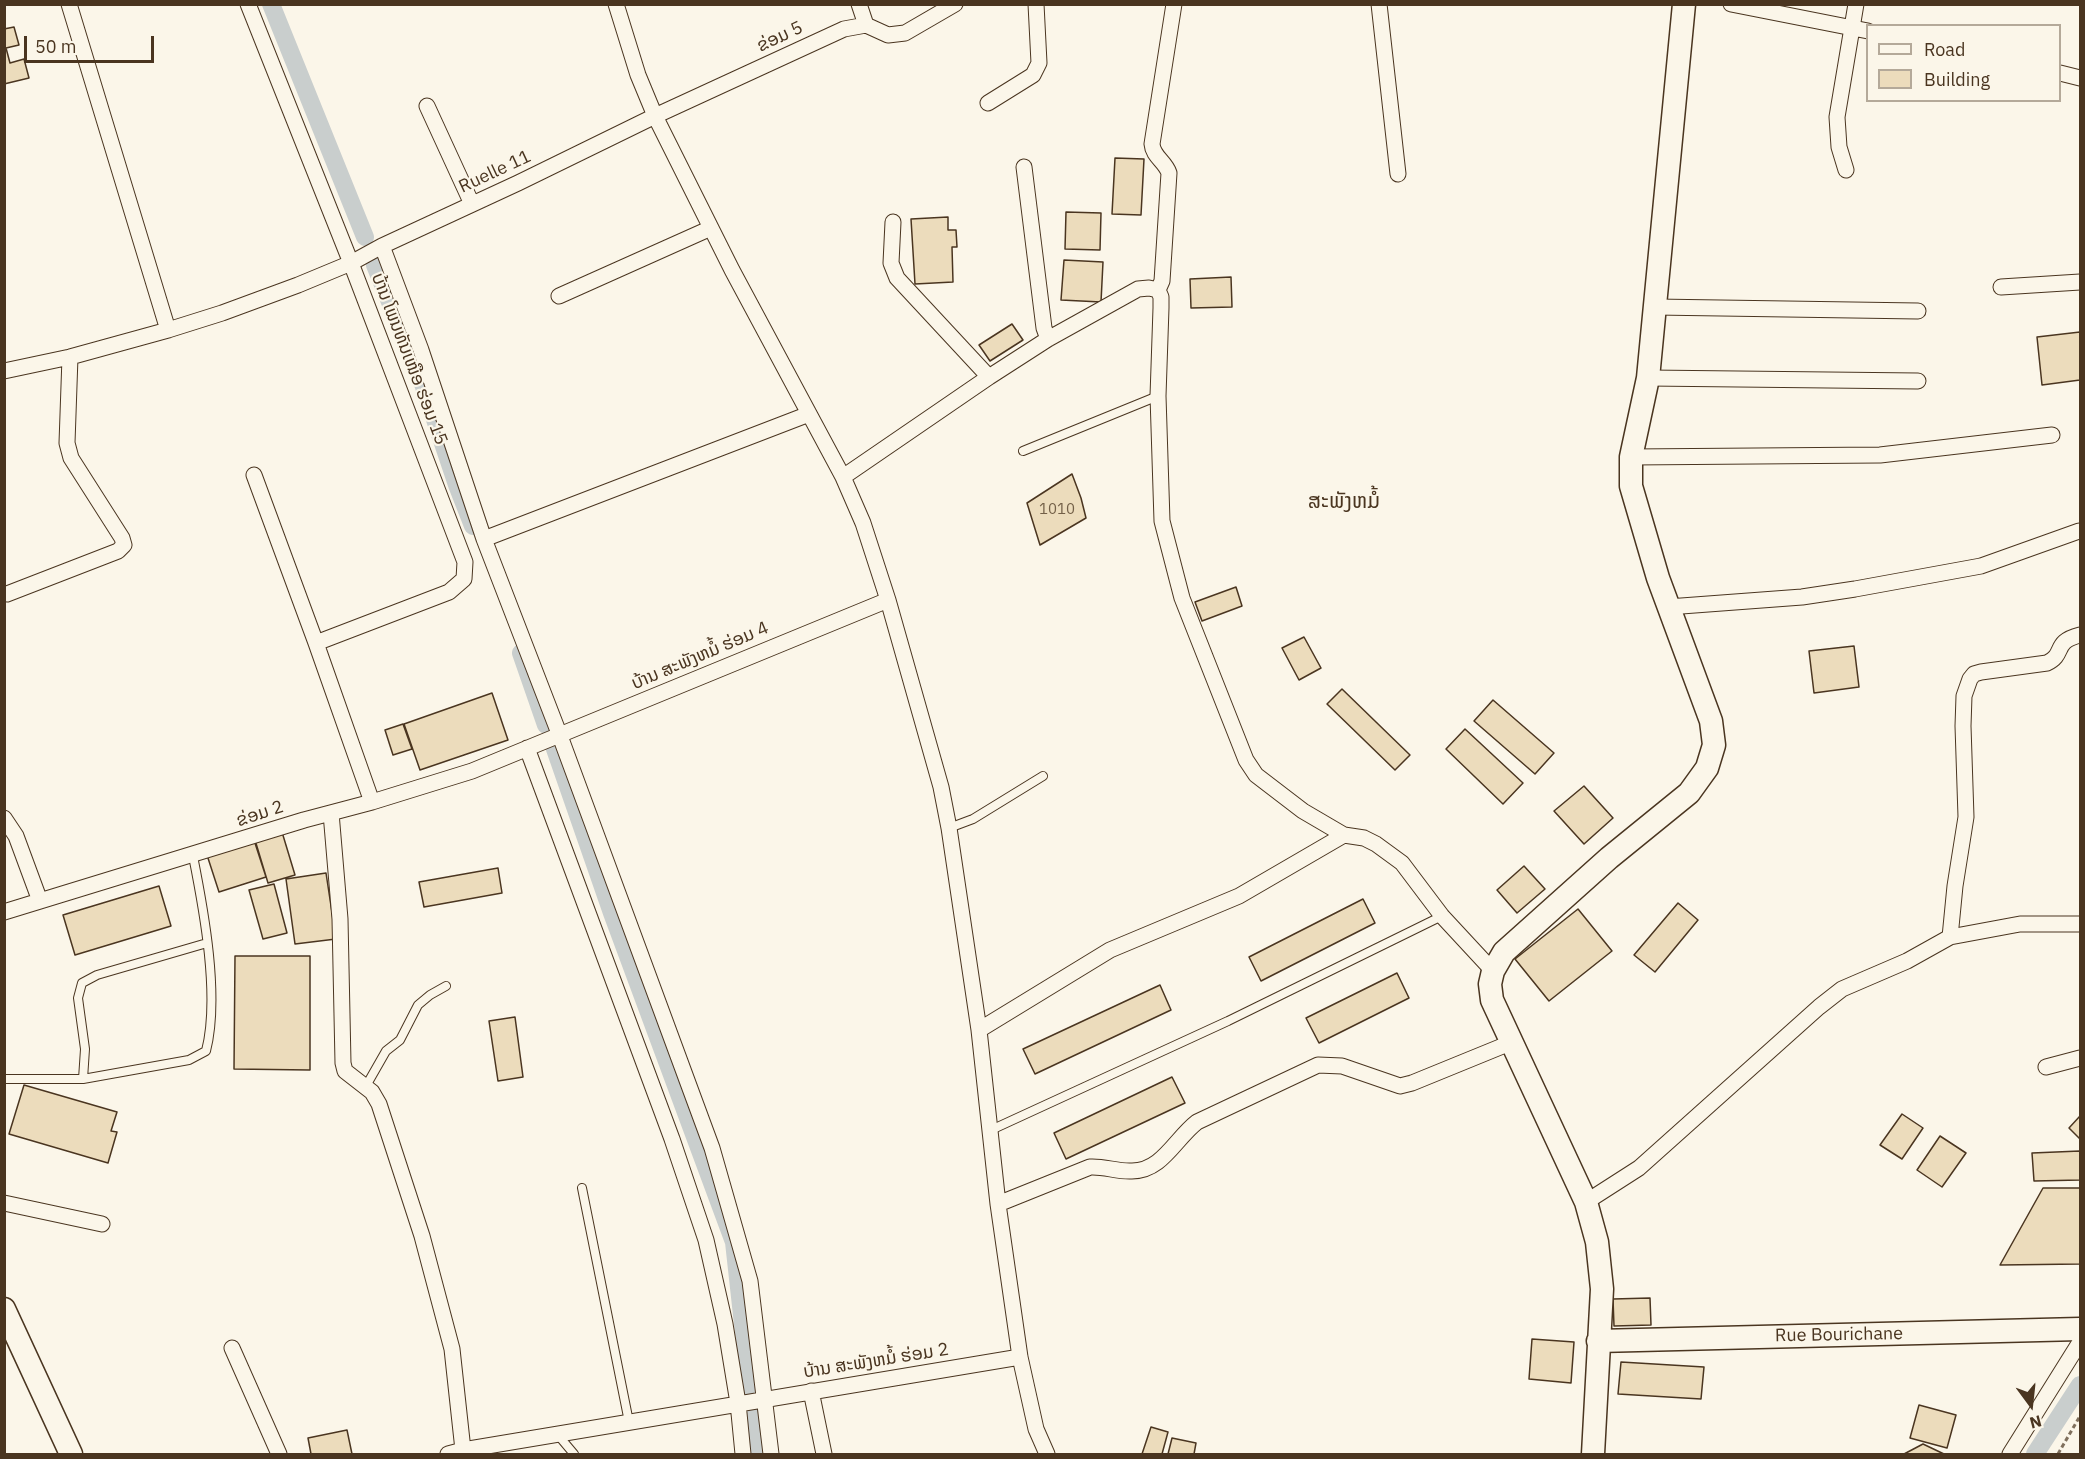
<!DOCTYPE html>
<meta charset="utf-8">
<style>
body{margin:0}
#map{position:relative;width:2085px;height:1459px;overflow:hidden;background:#fbf6e9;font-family:"IBM Plex Sans",sans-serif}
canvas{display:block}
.frame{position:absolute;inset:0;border:6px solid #4a3520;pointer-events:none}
.legend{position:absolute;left:1866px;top:24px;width:195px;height:78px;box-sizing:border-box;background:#fbf6e9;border:2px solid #b4a999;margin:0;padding:8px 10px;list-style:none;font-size:18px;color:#4a3520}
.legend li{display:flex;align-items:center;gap:12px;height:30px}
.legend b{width:30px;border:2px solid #b4a999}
.north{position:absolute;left:2001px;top:1375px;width:60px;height:60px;-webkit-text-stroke:4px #fbf6e9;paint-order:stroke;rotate:165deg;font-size:16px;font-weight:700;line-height:24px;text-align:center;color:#4a3520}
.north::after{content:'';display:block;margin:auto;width:21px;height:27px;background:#4a3520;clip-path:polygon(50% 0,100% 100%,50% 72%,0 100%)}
.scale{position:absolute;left:24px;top:36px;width:130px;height:27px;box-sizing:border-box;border:3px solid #4a3520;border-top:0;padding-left:8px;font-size:18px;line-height:21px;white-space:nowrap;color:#4a3520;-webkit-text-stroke:4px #fbf6e9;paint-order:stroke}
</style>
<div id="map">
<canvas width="2085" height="1459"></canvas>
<div class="frame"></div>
<ul class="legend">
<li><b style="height:8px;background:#fbf6e9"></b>Road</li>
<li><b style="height:16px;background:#ecdcbc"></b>Building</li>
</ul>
<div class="north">N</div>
<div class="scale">50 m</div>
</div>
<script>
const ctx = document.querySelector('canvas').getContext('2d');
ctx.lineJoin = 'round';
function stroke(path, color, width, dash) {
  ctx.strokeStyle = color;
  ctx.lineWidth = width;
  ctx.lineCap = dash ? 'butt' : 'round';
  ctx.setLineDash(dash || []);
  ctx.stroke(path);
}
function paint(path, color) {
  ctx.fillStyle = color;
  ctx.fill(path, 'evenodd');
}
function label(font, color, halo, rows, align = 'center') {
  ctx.font = font + ' "IBM Plex Sans","Noto Sans Lao",sans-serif';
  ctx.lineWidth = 4.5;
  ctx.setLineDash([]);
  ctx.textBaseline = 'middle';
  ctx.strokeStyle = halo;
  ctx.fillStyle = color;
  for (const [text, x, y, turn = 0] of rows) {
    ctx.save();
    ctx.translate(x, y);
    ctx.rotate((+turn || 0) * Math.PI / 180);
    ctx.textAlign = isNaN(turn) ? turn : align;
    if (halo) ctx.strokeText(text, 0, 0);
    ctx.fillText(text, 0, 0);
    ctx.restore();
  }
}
stroke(new Path2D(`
 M 271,4 L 365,237
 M 375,265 L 421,378 L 457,485 L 473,526
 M 521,653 L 546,725
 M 555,749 L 612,913 L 734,1242 L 750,1388
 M 754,1413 L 759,1454
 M 2035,1454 L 2080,1385`), '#c9cecd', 18);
const building = new Path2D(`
 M 14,27 L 19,45 L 6,48 L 10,63 L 24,59 L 29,78 L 4,84 L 4,29 Z
 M 1115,158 L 1144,159 L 1141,215 L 1112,214 Z
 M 1066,212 L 1101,213 L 1100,250 L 1065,249 Z
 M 948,217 L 948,230 L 956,230 L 957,247 L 952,247 L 953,282 L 915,284 L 911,219 Z
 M 1064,260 L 1103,262 L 1101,302 L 1061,300 Z
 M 1231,277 L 1232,307 L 1191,308 L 1190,279 Z
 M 1012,324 L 1023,340 L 990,361 L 979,345 Z
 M 2080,332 L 2080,380 L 2042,385 L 2037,337 Z
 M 1072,474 L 1081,498 L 1086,518 L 1040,545 L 1027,503 Z
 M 1236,587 L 1242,606 L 1202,621 L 1195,602 Z
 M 1304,637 L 1321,668 L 1299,680 L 1282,648 Z
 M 1854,646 L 1859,687 L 1814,693 L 1809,651 Z
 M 1342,689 L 1410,755 L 1395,770 L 1327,704 Z
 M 492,693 L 508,740 L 420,770 L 404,724 Z
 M 1493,700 L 1554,753 L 1535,774 L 1474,721 Z
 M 403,724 L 412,749 L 393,755 L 385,730 Z
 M 1465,729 L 1523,783 L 1503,804 L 1446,749 Z
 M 1584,786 L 1613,818 L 1584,844 L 1554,811 Z
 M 282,832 L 295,875 L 268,883 L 255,840 Z
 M 254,840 L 266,877 L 219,892 L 207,855 Z
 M 1524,866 L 1545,889 L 1517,913 L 1497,890 Z
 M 498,868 L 502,893 L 424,907 L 419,882 Z
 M 326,873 L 336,939 L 295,944 L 286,879 Z
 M 274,884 L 287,933 L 263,939 L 249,890 Z
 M 159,886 L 171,926 L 75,955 L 63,915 Z
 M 1363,899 L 1375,923 L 1261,981 L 1249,957 Z
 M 1678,903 L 1698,920 L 1655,972 L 1634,955 Z
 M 1578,909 L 1612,951 L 1549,1001 L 1515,959 Z
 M 235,956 L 310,956 L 310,1070 L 234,1069 Z
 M 1397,973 L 1409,998 L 1319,1043 L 1306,1018 Z
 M 1160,985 L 1171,1010 L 1035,1074 L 1023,1049 Z
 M 515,1017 L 523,1077 L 498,1081 L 489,1021 Z
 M 1172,1077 L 1185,1103 L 1066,1159 L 1054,1133 Z
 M 24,1085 L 117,1112 L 111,1131 L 117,1132 L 108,1163 L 9,1134 Z
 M 1902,1114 L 1923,1128 L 1902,1159 L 1880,1145 Z
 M 2080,1116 L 2080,1139 L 2069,1128 Z
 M 1940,1136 L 1966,1153 L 1942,1187 L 1917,1170 Z
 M 2080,1151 L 2080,1180 L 2034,1181 L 2032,1153 Z
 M 2043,1188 L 2080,1188 L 2080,1264 L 2000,1265 Z
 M 1650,1298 L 1651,1325 L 1614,1326 L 1613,1299 Z
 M 1532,1339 L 1574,1342 L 1571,1383 L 1529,1379 Z
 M 1621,1362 L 1704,1367 L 1701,1399 L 1618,1394 Z
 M 1919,1405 L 1956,1415 L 1947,1448 L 1910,1438 Z
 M 1151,1427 L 1168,1432 L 1162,1454 L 1142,1454 Z
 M 347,1430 L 352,1454 L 311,1454 L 308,1438 Z
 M 1172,1438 L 1196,1443 L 1194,1454 L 1168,1454 Z
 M 1923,1444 L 1944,1454 L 1904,1454 Z`);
paint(building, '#ecdcbc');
stroke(building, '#4a3520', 1.5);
const lane = new Path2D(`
 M 1023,451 L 1158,396
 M 949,828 L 973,819 L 1043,776
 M 4,1079 L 83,1079 L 85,1049 L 78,998 L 82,983 L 97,975 L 207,943
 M 83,1079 L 189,1060 L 206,1051 C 220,997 204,911 193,856
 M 366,1086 L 386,1051 L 400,1040 L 418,1005 L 430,995 L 446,986
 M 991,1130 L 1228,1021 L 1442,916
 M 582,1188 L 629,1422
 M 558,1435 L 574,1454`);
const street = new Path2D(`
 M 69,4 L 168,330
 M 248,4 L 351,263 L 465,562 L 464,579 L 449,592 L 316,643
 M 616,4 L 638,75 L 655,116 L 732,270 L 843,477 L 863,523 L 888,600 L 941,787 L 949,828 L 979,1030 L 998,1204 L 1020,1357 L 1036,1429 L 1047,1454
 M 859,4 L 866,25
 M 1379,4 L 1398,174
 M 1731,4 L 1868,31
 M 2060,73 L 2080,78
 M 988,103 L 1033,75 L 1039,63 L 1036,4
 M 427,106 L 472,204
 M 1024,167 L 1044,328 L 1048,339
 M 1846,170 L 1839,147 L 1837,117 L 1856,4
 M 893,222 L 891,263 L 897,278 L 989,377
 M 382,246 L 421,350 L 484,539 L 560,736 L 712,1148 L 750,1281 L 771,1454
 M 2001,287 L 2080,282
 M 1158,290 L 1162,281 L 1169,173 C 1165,161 1153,157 1152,144 L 1174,4
 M 559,296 L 711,228
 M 1655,307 L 1918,311
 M 4,371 L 70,357 L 168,330 L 222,313 L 298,285 L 351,263 L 382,246 L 518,183 L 655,116 L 844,29 L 866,25 L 888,35 L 905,33 L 955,4
 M 1648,378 L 1918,381
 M 1631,457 L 1880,455 L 2052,435
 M 254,475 L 316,643 L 372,802
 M 843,477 L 989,377 L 1048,339 L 1138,289 L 1149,288 L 1158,290 L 1161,297 L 1161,308 L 1158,396 L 1162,521 L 1182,598 L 1246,760 L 1256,775 L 1303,811 L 1344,835 L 1364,838 L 1376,844 L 1402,863 L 1442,916 L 1493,971
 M 484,539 L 809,414
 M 7,594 L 118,551 L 124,545 L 122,538 L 71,458 L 67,443 L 70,357
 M 1668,607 L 1802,597 L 1855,589 L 1981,566 L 2079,531
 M 527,748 L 672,1139 L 706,1240 L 725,1324 L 738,1403 L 743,1454
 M 331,813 L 340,919 L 343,1063 L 345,1071 L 372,1092 L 379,1104 L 422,1236 L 452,1349 L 463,1450
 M 4,818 L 16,836 L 40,901
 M 4,912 L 304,820 L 372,802 L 472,771 L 888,600
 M 1950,937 L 1955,886 L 1966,817 L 1963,726 L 1964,696 L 1970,679 L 1974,674 L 1981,672 L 2047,663 C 2066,654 2052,642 2080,635
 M 979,1030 L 1110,950 L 1239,896 L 1344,835
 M 2046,1067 L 2080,1058
 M 1586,1202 L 1639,1168 L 1819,1007 L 1842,989 L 1907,961 L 1950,937 L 2020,924 L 2080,924
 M 4,1203 L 102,1224
 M 998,1204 L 1090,1167 C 1104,1166 1118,1172 1132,1171 C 1162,1171 1175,1139 1197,1122 L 1318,1065 L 1342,1066 L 1400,1086 L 1412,1083 L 1510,1043
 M 232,1348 L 279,1454
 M 811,1391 L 824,1454
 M 448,1454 L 463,1450 L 1020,1357
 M 2010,1454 L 2080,1342`);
const secondary = new Path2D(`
 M 4,1309 L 71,1454
 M 1598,1341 L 2080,1329
 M 1593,1454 L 1602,1289 L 1597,1242 L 1586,1202 L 1492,1000 L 1490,984 L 1493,971 L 1504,952 L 1609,858 L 1689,793 L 1707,768 L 1714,745 L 1711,721 L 1658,578 L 1631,486 L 1631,457 L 1648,378 L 1684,4`);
stroke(lane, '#4a3520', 10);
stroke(street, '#4a3520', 17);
stroke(secondary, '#4a3520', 25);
stroke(new Path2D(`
 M 2058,1454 L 2080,1416`), '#7f6f5c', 3, [4.5, 3]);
stroke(lane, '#fbf6e9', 8);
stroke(street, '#fbf6e9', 15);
stroke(secondary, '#fbf6e9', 22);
label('15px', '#725f47', null, [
 ["1010",1057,510]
]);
label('18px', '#4a3520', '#fbf6e9', [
 ["ຂ່ອມ 5",780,37,-25],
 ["Ruelle 11",495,172,-25],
 ["ບ້ານ ໂພນທັນເໜືອ ຮ່ອມ 15",409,359,69],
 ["ບ້ານ ສະພັງຫມໍ້ ຮ່ອມ 4",700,656,-23],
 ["ຂ່ອມ 2",260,814,-18],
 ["Rue Bourichane",1839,1335,-1],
 ["ບ້ານ ສະພັງຫມໍ້ ຮ່ອມ 2",876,1361,-9]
]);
label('21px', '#4a3520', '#fbf6e9', [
 ["ສະພັງຫມໍ້",1344,502]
]);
</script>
